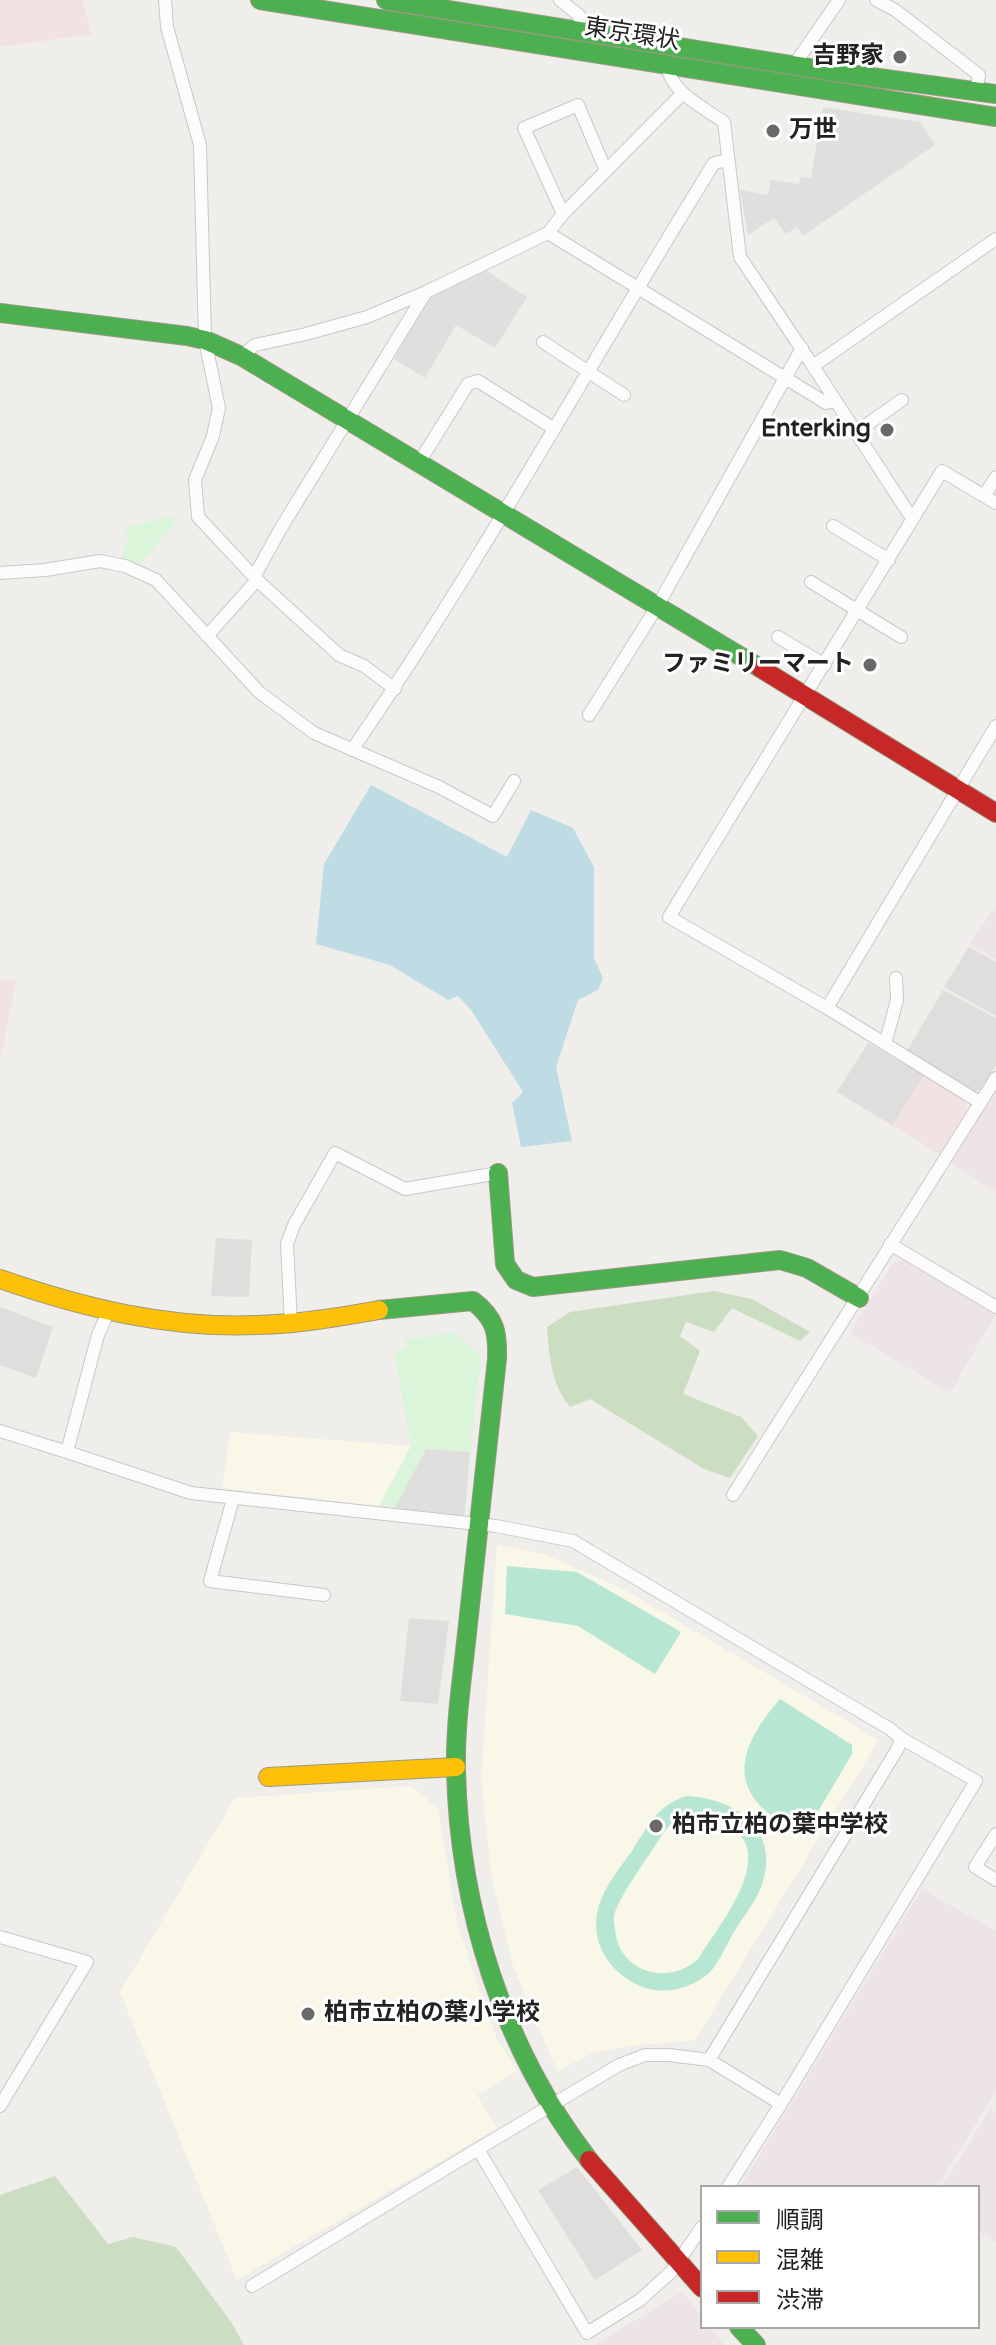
<!DOCTYPE html>
<meta charset="utf-8">
<style>
body{margin:0}
#map{position:relative;width:996px;height:2345px;overflow:hidden;background:#f0eeeb;font-family:"Varela Round","Noto Sans JP",sans-serif}
canvas{display:block}
.legend{position:absolute;left:700px;top:2185px;width:280px;height:144px;box-sizing:border-box;background:#fff;border:2px solid #a7a7a7;margin:0;padding:10px 14px;list-style:none;font-size:24px;color:#222}
.legend li{display:flex;align-items:center;gap:16px;height:40px}
.legend b{width:40px;border:2px solid #a7a7a7}
</style>
<div id="map">
<canvas width="996" height="2345"></canvas>
<ul class="legend">
<li><b style="height:10px;background:#4caf50"></b>順調</li>
<li><b style="height:10px;background:#ffc107"></b>混雑</li>
<li><b style="height:10px;background:#c62828"></b>渋滞</li>
</ul>
</div>
<script>
const ctx = document.querySelector('canvas').getContext('2d');
ctx.lineJoin = 'round';
function paint(path, color) {
  ctx.fillStyle = color;
  ctx.fill(path, 'evenodd');
}
function stroke(path, color, width, dash) {
  ctx.strokeStyle = color;
  ctx.lineWidth = width;
  ctx.lineCap = dash ? 'butt' : 'round';
  ctx.setLineDash(dash || []);
  ctx.stroke(path);
}
function label(font, color, halo, rows, align = 'center') {
  ctx.font = font + ' "Varela Round","Noto Sans JP",sans-serif';
  ctx.lineWidth = 6;
  ctx.setLineDash([]);
  ctx.textBaseline = 'middle';
  ctx.strokeStyle = halo;
  ctx.fillStyle = color;
  for (const [text, x, y, turn = 0] of rows) {
    ctx.save();
    ctx.translate(x, y);
    ctx.rotate((+turn || 0) * Math.PI / 180);
    ctx.textAlign = isNaN(turn) ? turn : align;
    if (halo) ctx.strokeText(text, 0, 0);
    ctx.fillText(text, 0, 0);
    ctx.restore();
  }
}
paint(new Path2D(`
 M 969,947 L 996,962 L 996,1016 L 944,987 Z
 M 943,990 L 996,1018 L 996,1065 L 982,1089 L 973,1092 L 907,1051 Z
 M 868,1043 L 924,1075 L 893,1126 L 837,1092 Z
 M 216,1238 L 252,1240 L 249,1297 L 211,1296 Z
 M 0,1307 L 53,1327 L 36,1378 L 0,1365 Z
 M 409,1618 L 449,1621 L 438,1704 L 400,1701 Z
 M 577,2167 L 642,2250 L 595,2280 L 538,2190 Z`), '#dfdedc');
paint(new Path2D(`
 M 0,0 L 82,0 L 92,34 L 0,47 Z
 M 0,979 L 16,981 L 0,1062 Z
 M 924,1075 L 965,1101 L 967,1109 L 940,1155 L 893,1126 Z`), '#f1e3e1');
paint(new Path2D(`
 M 996,905 L 996,959 L 969,944 Z
 M 996,1088 L 996,1192 L 950,1162 Z
 M 906,1260 L 996,1314 L 950,1393 L 850,1333 L 893,1262 Z
 M 922,1889 L 996,1931 L 996,2091 L 937,2187 L 740,2187 Z
 M 990,2109 L 996,2113 L 996,2242 L 978,2231 L 978,2187 L 942,2187 Z
 M 682,2292 L 702,2317 L 702,2327 L 710,2327 L 724,2345 L 594,2345 Z`), '#ede4e9');
paint(new Path2D(`
 M 230,1432 L 411,1446 L 379,1506 L 222,1488 Z
 M 497,1545 L 544,1554 L 625,1590 L 879,1740 L 695,2040 L 630,2046 L 595,2052 L 557,2071 L 513,1966 L 491,1874 L 481,1779 Z
 M 412,1786 L 438,1809 L 456,1919 L 496,2037 L 517,2071 L 477,2095 L 497,2128 L 237,2280 L 120,1992 L 235,1798 Z`), '#f8f7e8');
paint(new Path2D(`
 M 714,1291 L 752,1299 L 810,1332 L 800,1341 L 732,1308 L 714,1332 L 686,1322 L 680,1336 L 700,1351 L 683,1394 L 741,1417 L 758,1436 L 730,1478 L 704,1469 L 590,1399 L 570,1407 C 551,1384 549,1355 547,1327 L 570,1312 Z
 M 55,2176 L 108,2244 L 133,2237 L 176,2247 L 231,2322 L 244,2345 L 0,2345 L 0,2195 Z`), '#cbdec1');
paint(new Path2D(`
 M 168,516 L 176,521 L 140,565 L 122,558 L 128,538 L 125,528 Z
 M 454,1332 L 481,1355 L 470,1452 L 426,1449 L 395,1508 L 379,1506 L 411,1446 L 394,1351 L 406,1349 L 405,1340 Z`), '#daf5da');
paint(new Path2D(`
 M 507,1566 L 577,1572 L 681,1632 L 655,1674 L 578,1626 L 505,1614 Z
 M 780,1699 L 852,1745 L 852,1754 L 804,1835 C 792,1828 777,1821 767,1812 C 724,1775 751,1733 780,1699 Z
 M 686,1796 C 735,1798 781,1829 762,1885 C 756,1901 743,1917 734,1932 C 726,1945 717,1969 704,1977 C 686,1990 661,1995 640,1986 C 604,1970 586,1934 602,1897 C 609,1881 622,1865 632,1851 C 648,1826 656,1806 686,1796 ZM 703,1816 C 793,1836 726,1915 698,1959 C 668,1987 619,1972 615,1930 C 614,1924 613,1917 615,1912 C 623,1890 650,1855 663,1833 L 674,1821 Z`), '#b7e6d2');
paint(new Path2D(`
 M 823,107 L 920,122 L 935,145 L 803,236 L 797,227 L 786,234 L 774,218 L 748,235 L 740,190 L 768,195 L 771,180 L 799,184 L 800,177 L 811,178 Z
 M 484,269 L 527,297 L 495,348 L 456,325 L 425,378 L 394,359 L 431,293 Z
 M 426,1449 L 470,1452 L 465,1513 L 460,1517 L 395,1508 Z`), '#e0dfde');
paint(new Path2D(`
 M 371,785 L 507,857 L 531,810 L 573,828 L 594,867 L 594,958 L 603,978 L 598,990 L 578,1000 L 556,1067 L 572,1141 L 521,1147 L 512,1103 L 523,1092 L 471,1010 L 458,996 L 448,1000 L 390,965 L 316,944 L 324,864 Z`), '#bfdbe3');
const street = new Path2D(`
 M 165,0 L 167,27 L 200,145 L 205,340 L 219,408 L 213,436 L 195,480 L 198,517 L 257,580 L 339,655 L 364,666 L 395,689
 M 560,0 L 580,16 L 579,31
 M 876,0 L 895,10 L 979,75 L 976,91
 M 667,65 C 670,92 704,108 724,122 L 740,257 L 813,366 L 996,239
 M 794,65 L 839,0
 M 563,214 L 524,128 L 578,105 L 606,171
 M 548,233 L 826,403 L 835,401
 M 543,342 L 624,395
 M 241,356 L 255,345 L 306,334 L 367,317 L 426,292 L 548,233 L 563,214 L 683,93
 M 813,366 L 909,514 L 914,517
 M 855,433 L 902,400
 M 418,464 L 468,384 L 478,381 L 553,428
 M 984,496 L 996,477
 M 833,526 L 889,560
 M 0,573 L 45,570 L 100,561 L 125,566 L 156,580 L 259,692 L 314,733 L 439,787 L 493,816 L 514,781
 M 254,577 L 281,528 L 426,292
 M 811,582 L 901,637
 M 207,636 L 257,580
 M 778,637 L 825,665
 M 589,715 L 658,605 L 802,348
 M 352,750 C 482,561 593,358 714,163 L 728,160
 M 827,1008 L 996,726
 M 885,1044 L 897,1000 L 896,978
 M 981,1103 L 827,1008 L 669,917 L 942,471 L 996,503
 M 890,1244 L 996,1307
 M 109,1310 L 98,1335 L 67,1452 L 191,1493 L 496,1526 L 573,1541 L 890,1729 L 901,1738 L 898,1748 L 709,2060 L 669,2055 L 645,2055 L 619,2065 L 478,2149
 M 291,1323 L 287,1244 L 294,1225 L 335,1153 L 405,1189 L 498,1173
 M 0,1431 L 67,1452
 M 733,1495 L 996,1078
 M 233,1499 L 210,1581 L 324,1595
 M 996,1834 L 975,1867 L 996,1880
 M 0,1937 L 87,1962 L 0,2106
 M 709,2060 L 781,2104
 M 728,2187 L 781,2104 L 976,1781 L 901,1738
 M 252,2286 L 478,2149 L 587,2333 L 640,2300 L 671,2272 L 702,2227`);
const fast = new Path2D(`
 M 260,0 L 996,117
 M 386,0 L 835,72 L 996,94
 M 0,313 L 187,336 L 205,340 L 241,356 L 760,668
 M 498,1173 L 505,1264 L 516,1280 L 533,1287 L 780,1260 L 807,1268 L 859,1298
 M 379,1310 L 473,1301 C 495,1318 498,1332 497,1359 C 487,1448 477,1536 468,1624 C 463,1673 455,1721 456,1770 C 459,1909 503,2049 589,2160
 M 739,2327 L 756,2345`);
const slow = new Path2D(`
 M 0,1279 C 83,1308 169,1329 258,1325 C 299,1324 339,1317 379,1310
 M 268,1777 L 456,1767`);
const jam = new Path2D(`
 M 760,668 L 996,813
 M 589,2160 L 702,2288`);
stroke(street, '#c9c8c7', 14);
stroke(fast, '#999a82', 20);
stroke(slow, '#999a82', 20);
stroke(jam, '#999a82', 20);
stroke(street, '#fdfcfc', 12);
stroke(fast, '#4caf50', 18);
stroke(slow, '#ffc107', 18);
stroke(jam, '#c62828', 18);
for (const [x, y, r, color] of [
 [900,57,8,"#6a6968"],
 [773,131,8,"#6a6968"],
 [887,430,8,"#6a6968"],
 [870,665,8,"#6a6968"],
 [656,1826,8,"#6a6968"],
 [308,2014,8,"#6a6968"]
]) {
  const dot = new Path2D();
  dot.arc(x, y, r, 0, 2 * Math.PI);
  ctx.fillStyle = color;
  ctx.fill(dot);
  stroke(dot, '#fff', 3);
}
label('24px', '#222', '#fff', [
 ["東京環状",632,35,9]
]);
label('bold 24px', '#222', '#fff', [
 ["吉野家",884,57],
 ["万世",789,131,"left"],
 ["Enterking",871,430],
 ["ファミリーマート",854,665],
 ["柏市立柏の葉中学校",672,1826,"left"],
 ["柏市立柏の葉小学校",324,2014,"left"]
], 'right');
</script>
